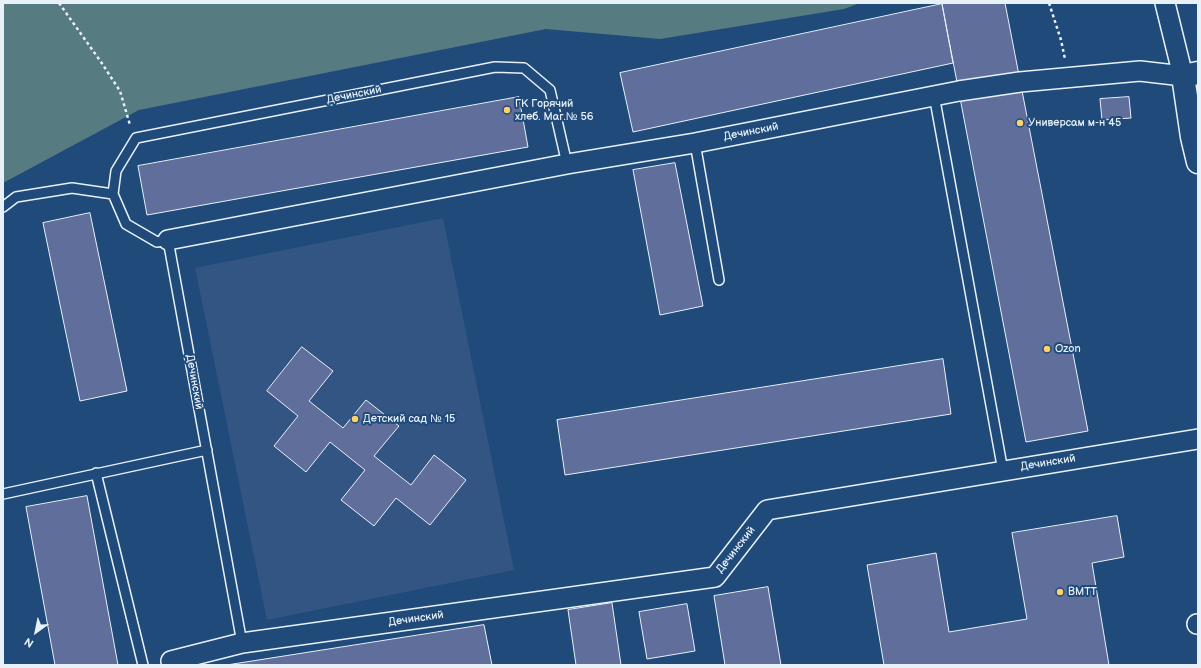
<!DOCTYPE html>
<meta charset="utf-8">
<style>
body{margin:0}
#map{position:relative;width:1201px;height:668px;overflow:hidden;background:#1f4a7a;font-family:"Balsamiq Sans",sans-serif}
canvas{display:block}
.frame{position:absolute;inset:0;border:4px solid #e8f1f8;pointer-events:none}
.north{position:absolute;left:16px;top:612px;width:40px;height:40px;-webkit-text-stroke:3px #1f4a7a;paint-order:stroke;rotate:213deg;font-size:11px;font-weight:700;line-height:16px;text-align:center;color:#e8f1f8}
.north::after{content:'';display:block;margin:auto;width:14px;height:18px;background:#e8f1f8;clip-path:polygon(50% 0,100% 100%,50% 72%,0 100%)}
</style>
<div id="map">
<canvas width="1201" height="668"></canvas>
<div class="frame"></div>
<div class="north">N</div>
</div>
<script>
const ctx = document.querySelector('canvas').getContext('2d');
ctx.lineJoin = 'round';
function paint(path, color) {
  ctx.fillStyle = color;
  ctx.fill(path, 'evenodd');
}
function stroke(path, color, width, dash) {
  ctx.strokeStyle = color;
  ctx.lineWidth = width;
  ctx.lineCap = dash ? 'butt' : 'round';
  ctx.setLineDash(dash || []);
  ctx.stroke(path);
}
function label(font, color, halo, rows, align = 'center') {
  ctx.font = font + ' "Balsamiq Sans",sans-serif';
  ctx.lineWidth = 4;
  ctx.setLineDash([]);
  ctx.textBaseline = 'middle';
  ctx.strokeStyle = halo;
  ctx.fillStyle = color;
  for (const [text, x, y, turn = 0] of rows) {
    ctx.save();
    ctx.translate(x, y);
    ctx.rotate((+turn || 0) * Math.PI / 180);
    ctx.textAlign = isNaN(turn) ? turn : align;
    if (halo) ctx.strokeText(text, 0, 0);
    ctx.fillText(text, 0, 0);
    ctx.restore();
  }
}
paint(new Path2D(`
 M 443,218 L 514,570 L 267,620 L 195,268 Z`), '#325584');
paint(new Path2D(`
 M 3,3 L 860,3 L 844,9 L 660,39 L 546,29 L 139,110 L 3,183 Z`), '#567b81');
const building = new Path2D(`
 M 947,3 L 1005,3 L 1088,431 L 1026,442 L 942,4 Z
 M 942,4 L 953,63 L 633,132 L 620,73 Z
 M 519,97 L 528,147 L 147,215 L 138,166 Z
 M 1129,97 L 1131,118 L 1102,120 L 1100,99 Z
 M 675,163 L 703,306 L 660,315 L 633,170 Z
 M 90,213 L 127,391 L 80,401 L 43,223 Z
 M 302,347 L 333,371 L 309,401 L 343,428 L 366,400 L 399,426 L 374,456 L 411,485 L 434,455 L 466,480 L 430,525 L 396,498 L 374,526 L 341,500 L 365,470 L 330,442 L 306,472 L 274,446 L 298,416 L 267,391 Z
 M 943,359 L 951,414 L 565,475 L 557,420 Z
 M 87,496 L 118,665 L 55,665 L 26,507 Z
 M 1117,516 L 1124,557 L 1092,563 L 1109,665 L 884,665 L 867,565 L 936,553 L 949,632 L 1027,619 L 1012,533 Z
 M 768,587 L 781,665 L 725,665 L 714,596 Z
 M 612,603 L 621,665 L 576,665 L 568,610 Z
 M 687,604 L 695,651 L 647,659 L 639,612 Z
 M 484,625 L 492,665 L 227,665 Z`);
paint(building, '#606e9c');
stroke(building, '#e8f1f8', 1);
const lane = new Path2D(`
 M 934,95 L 1003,471
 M 695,143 L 719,280
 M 3,207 L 16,197 L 72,188 L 113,194
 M 96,473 L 143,665
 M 3,494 L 207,450
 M 242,643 L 168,240 L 157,242 L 126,224 L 113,194 L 116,171 L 136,138 L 495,67 L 524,68 L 550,90 L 567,164`);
const street = new Path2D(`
 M 168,240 L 567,164 L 695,143 L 959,91 L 1020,82 L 1140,71 L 1183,76 L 1165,3
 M 1197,624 L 1198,624
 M 171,661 L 242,643 L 715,577 L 767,510 L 1198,439`);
const secondary = new Path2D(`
 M 1198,73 L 1183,76 L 1192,137 L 1198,162`);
stroke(lane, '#e8f1f8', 12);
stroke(street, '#e8f1f8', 22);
stroke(secondary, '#e8f1f8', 25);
stroke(new Path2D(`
 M 59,3 L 101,62 L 120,91 L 130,125
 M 1049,3 L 1061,40 L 1065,59`), '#e8f1f8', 2.5, [3, 3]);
stroke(lane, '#1f4a7a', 9);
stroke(street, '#1f4a7a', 19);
stroke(secondary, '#1f4a7a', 22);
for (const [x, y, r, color] of [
 [507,110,4,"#ffd166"],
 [1020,123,4,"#ffd166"],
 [1047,349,4,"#ffd166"],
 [355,419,4,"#ffd166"],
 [1060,592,4,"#ffd166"]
]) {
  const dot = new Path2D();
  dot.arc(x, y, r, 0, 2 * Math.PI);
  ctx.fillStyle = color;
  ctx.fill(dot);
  stroke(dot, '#1f4a7a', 1.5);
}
label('11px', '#e8f1f8', '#1f4a7a', [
 ["Дечинский",354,95,-11],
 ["Дечинский",751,132,-11],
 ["Дечинский",194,382,80],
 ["Дечинский",1048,463,-9],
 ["Дечинский",736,550,-52],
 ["Дечинский",416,619,-8]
]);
label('11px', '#e8f1f8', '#1f4a7a', [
 ["ГК Горячий",515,104],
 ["хлеб. Маг.№ 56",515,117],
 ["Универсам м-н 45",1028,123],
 ["Ozon",1055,349],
 ["Детский сад № 15",363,419],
 ["ВМТТ",1068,592]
], 'left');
</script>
